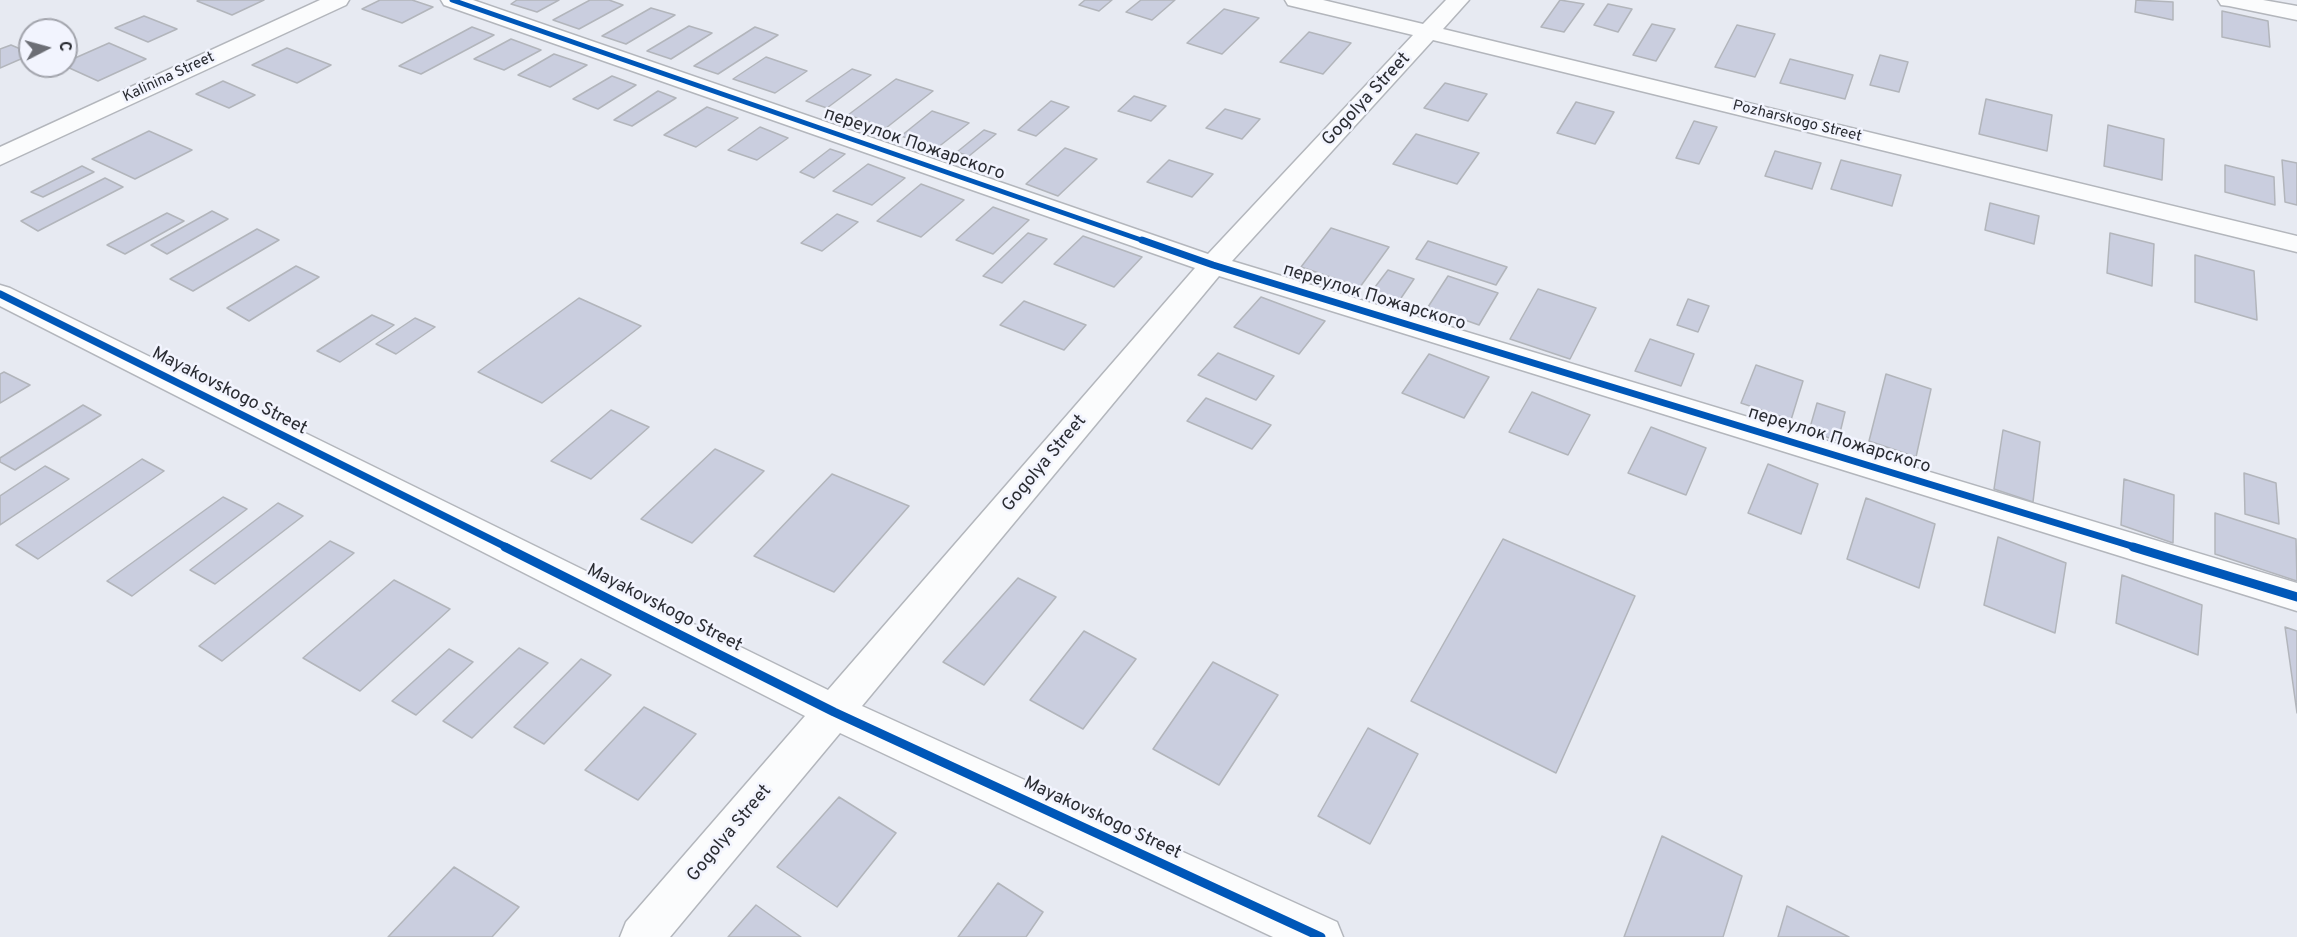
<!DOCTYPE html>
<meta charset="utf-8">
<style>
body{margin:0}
#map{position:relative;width:2297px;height:937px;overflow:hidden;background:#e7eaf2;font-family:Overpass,sans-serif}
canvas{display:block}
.north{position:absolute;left:18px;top:18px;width:60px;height:60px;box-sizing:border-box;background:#f2f4fe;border:2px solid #a2a4ac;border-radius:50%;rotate:84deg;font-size:16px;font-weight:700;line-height:24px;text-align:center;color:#2a2c32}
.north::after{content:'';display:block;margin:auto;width:21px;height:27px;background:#6c6e75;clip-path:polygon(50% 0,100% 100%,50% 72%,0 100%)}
</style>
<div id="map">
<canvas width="2297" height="937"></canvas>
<div class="north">С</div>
</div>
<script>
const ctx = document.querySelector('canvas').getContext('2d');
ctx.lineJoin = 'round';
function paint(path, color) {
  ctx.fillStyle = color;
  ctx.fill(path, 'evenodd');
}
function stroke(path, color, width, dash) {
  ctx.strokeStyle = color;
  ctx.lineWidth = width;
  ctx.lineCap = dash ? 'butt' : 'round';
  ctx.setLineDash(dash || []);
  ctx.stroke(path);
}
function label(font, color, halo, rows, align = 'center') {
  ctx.font = font + ' Overpass,sans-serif';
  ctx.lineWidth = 5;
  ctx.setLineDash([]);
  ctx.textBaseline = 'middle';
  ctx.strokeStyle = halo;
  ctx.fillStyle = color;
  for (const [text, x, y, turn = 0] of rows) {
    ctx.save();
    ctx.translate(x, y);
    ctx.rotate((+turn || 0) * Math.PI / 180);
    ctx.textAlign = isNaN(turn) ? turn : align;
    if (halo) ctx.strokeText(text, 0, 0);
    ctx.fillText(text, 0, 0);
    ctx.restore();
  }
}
const building = new Path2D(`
 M 200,0 L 264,0 L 232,15 L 197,1 Z
 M 380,0 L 412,0 L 433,7 L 402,23 L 362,9 Z
 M 517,0 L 559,0 L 537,12 L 511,4 Z
 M 590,0 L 609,0 L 623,5 L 579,29 L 553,20 Z
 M 1085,0 L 1112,0 L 1099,11 L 1079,5 Z
 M 1141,0 L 1175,0 L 1152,20 L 1126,12 Z
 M 1560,0 L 1584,4 L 1564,32 L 1541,27 Z
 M 2136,0 L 2173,2 L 2173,20 L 2135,12 Z
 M 1608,4 L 1632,9 L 1618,32 L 1594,25 Z
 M 651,8 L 675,15 L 626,44 L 602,36 Z
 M 1224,9 L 1259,18 L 1222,54 L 1187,43 Z
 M 2222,11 L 2268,21 L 2270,47 L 2222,37 Z
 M 144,16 L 177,29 L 148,42 L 115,28 Z
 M 1652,24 L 1675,29 L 1656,61 L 1633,55 Z
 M 1737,25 L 1775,34 L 1755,77 L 1715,67 Z
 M 689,26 L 712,33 L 671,59 L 647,51 Z
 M 472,27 L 494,35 L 421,74 L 399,66 Z
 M 755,27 L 778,35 L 718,74 L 694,66 Z
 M 1309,32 L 1351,43 L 1323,74 L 1280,62 Z
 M 511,39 L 541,50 L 504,70 L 474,59 Z
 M 109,43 L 146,59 L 98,81 L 65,66 L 66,62 Z
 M 11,45 L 30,53 L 30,55 L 0,68 L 0,49 Z
 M 287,48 L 331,65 L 297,83 L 252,65 Z
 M 554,54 L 587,65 L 550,87 L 518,75 Z
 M 1880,55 L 1908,62 L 1899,92 L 1870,85 Z
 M 766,57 L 807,71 L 775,93 L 733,79 Z
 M 1790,59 L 1853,75 L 1845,99 L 1780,83 Z
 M 852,69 L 871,75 L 827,108 L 806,101 Z
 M 612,76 L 636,85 L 598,109 L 573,99 Z
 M 896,79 L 933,91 L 886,128 L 848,115 Z
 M 223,81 L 255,95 L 229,108 L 196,94 Z
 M 1445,83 L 1487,94 L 1468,121 L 1424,108 Z
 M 658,91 L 676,98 L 632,126 L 614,120 Z
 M 1134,96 L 1166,106 L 1151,121 L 1118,111 Z
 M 1986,99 L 2052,115 L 2047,151 L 1979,134 Z
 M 1051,101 L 1069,107 L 1036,136 L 1018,130 Z
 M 1576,102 L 1614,112 L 1595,144 L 1557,133 Z
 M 707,107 L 738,118 L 696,147 L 664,135 Z
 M 1225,109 L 1260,119 L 1242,139 L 1206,128 Z
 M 932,111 L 969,123 L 937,148 L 901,136 Z
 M 1694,121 L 1717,127 L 1699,164 L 1676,158 Z
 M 2108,125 L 2164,139 L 2162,180 L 2104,166 Z
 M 760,127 L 788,138 L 757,160 L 728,150 Z
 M 984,130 L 996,134 L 969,156 L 957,152 Z
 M 149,131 L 192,150 L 135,179 L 92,159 Z
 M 1416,134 L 1479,153 L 1457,184 L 1393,164 Z
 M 1065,148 L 1097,159 L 1058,196 L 1026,184 Z
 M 830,149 L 845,154 L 814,178 L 800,172 Z
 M 1775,151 L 1821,163 L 1812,189 L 1765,176 Z
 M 1169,160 L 1213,174 L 1192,197 L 1147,182 Z
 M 1841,160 L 1901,175 L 1892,206 L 1831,189 Z
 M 2282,160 L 2297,163 L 2297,205 L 2285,202 Z
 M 868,164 L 905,178 L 872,205 L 833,191 Z
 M 2225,165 L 2274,177 L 2275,205 L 2225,192 Z
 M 82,166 L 94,172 L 43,197 L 31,192 Z
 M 105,178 L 123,187 L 38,231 L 21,221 Z
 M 921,184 L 964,200 L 921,237 L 877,221 Z
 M 1990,203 L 2039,216 L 2034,244 L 1985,230 Z
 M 993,207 L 1029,220 L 993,254 L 956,240 Z
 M 212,211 L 228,219 L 167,254 L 151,245 Z
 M 167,213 L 184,221 L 125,254 L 107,245 Z
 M 837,214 L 858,222 L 822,251 L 801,243 Z
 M 1331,228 L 1389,247 L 1360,287 L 1301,267 Z
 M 257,229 L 279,240 L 193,291 L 170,279 Z
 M 1028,233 L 1047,239 L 1002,283 L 983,276 Z
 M 2110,233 L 2154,244 L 2152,286 L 2107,273 Z
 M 1083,236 L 1142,257 L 1114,287 L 1054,264 Z
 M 1428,241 L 1507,267 L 1496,285 L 1416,259 Z
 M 2195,255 L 2254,271 L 2257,320 L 2195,302 Z
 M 296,266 L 319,277 L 249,321 L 227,308 Z
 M 1388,270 L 1414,279 L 1399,301 L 1372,291 Z
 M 1448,276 L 1498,293 L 1479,325 L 1428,307 Z
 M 1538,289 L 1596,308 L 1570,359 L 1510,339 Z
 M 1261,297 L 1325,321 L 1299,354 L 1234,327 Z
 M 579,298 L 641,326 L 542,403 L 478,372 Z
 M 1688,299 L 1709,306 L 1698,332 L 1677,325 Z
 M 1024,301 L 1086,325 L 1064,350 L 1000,325 Z
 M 372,315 L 394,325 L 340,362 L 317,351 Z
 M 415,318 L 435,327 L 396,354 L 376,344 Z
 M 1650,339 L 1694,354 L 1681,386 L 1635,371 Z
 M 1218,353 L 1274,376 L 1256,400 L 1198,375 Z
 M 1429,354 L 1489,377 L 1464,418 L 1402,393 Z
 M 1756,365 L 1803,381 L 1791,420 L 1741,403 Z
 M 4,372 L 30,385 L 0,403 L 0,374 Z
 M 1886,374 L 1931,389 L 1916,457 L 1869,441 Z
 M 1532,392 L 1590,415 L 1568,455 L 1509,432 Z
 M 1206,398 L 1271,425 L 1252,449 L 1187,421 Z
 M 1817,403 L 1845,412 L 1838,441 L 1809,431 Z
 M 83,405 L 101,415 L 15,470 L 0,462 L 0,458 Z
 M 611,410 L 649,427 L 591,479 L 551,461 Z
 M 1651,427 L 1706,448 L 1686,495 L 1628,473 Z
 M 2003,430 L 2040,442 L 2033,502 L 1994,489 Z
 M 715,449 L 764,471 L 692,543 L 641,519 Z
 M 142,459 L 164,471 L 38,559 L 16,545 Z
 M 1768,464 L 1818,484 L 1801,534 L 1748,513 Z
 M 45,466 L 69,479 L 0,525 L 0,496 Z
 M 2244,473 L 2276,483 L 2279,524 L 2245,514 Z
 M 832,474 L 909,506 L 834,592 L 754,556 Z
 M 2124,479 L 2174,495 L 2173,543 L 2121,525 Z
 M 223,497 L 247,509 L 132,596 L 107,581 Z
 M 1866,498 L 1935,524 L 1919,588 L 1847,559 Z
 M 278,503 L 303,516 L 215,584 L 190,570 Z
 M 2215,513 L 2296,539 L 2297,581 L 2215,554 Z
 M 1998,537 L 2066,563 L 2055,633 L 1984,605 Z
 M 1503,539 L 1635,596 L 1556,773 L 1411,701 Z
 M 330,541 L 354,553 L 222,661 L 199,646 Z
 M 2122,575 L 2202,605 L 2198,655 L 2116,623 Z
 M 1018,578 L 1056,597 L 984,685 L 943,662 Z
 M 394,580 L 450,609 L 360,691 L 303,658 Z
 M 2285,627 L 2297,631 L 2297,713 Z
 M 1084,631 L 1136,659 L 1083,729 L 1030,700 Z
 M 519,648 L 548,663 L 472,738 L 443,721 Z
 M 449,649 L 473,662 L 416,715 L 392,701 Z
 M 581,659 L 611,675 L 544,744 L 514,727 Z
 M 1213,662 L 1278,695 L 1219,785 L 1153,749 Z
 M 644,707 L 696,734 L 638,800 L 585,770 Z
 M 1368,728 L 1418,754 L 1370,844 L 1318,816 Z
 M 839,797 L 896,833 L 837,907 L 777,867 Z
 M 1662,836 L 1742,876 L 1723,937 L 1624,937 Z
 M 454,867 L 519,907 L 492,937 L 388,937 Z
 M 998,883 L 1043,912 L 1026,937 L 958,937 Z
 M 756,905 L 801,937 L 728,937 Z
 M 1787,906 L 1849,937 L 1778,937 Z`);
paint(building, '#cacedf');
stroke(building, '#b2b5bb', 1.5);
const minor = new Path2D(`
 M 320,0 L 349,0 L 346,5 L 0,165 L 0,147 Z
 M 441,0 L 473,0 L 1208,254 L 1413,35 L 1288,5 L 1285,0 L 1323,0 L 1423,24 L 1446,0 L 1469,0 L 1443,29 L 2297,236 L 2297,252 L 1433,40 L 1232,261 L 2297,583 L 2297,611 L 1219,276 L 862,706 L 1337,922 L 1343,937 L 1273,937 L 840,733 L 670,937 L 620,937 L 626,922 L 805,716 L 0,306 L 0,285 L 10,288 L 828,690 L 1195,268 L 444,5 Z
 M 2218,0 L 2263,0 L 2297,6 L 2297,20 L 2229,6 L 2221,5 Z`);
stroke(minor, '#b3b6bc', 3);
paint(minor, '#fbfcfd');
stroke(new Path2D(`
 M 452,0 L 1147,242`), '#0057b8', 5);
stroke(new Path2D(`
 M 1142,240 L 1213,265 L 2138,548
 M 0,294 L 508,548`), '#0057b8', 7);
stroke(new Path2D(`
 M 505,547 L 834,712 L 1321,937
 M 2133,547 L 2297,597`), '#0057b8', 9);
label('15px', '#2a2c32', '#f2f4fe', [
 ["Kalinina Street",169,78,-25],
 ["Pozharskogo Street",1797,122,14]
]);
label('18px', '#2a2c32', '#f2f4fe', [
 ["Gogolya Street",1367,100,-47],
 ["переулок Пожарского",914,145,19],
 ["переулок Пожарского",1374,298,17],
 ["Mayakovskogo Street",229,392,27],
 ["переулок Пожарского",1839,441,17],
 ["Gogolya Street",1045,464,-50],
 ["Mayakovskogo Street",664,609,27],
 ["Mayakovskogo Street",1102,819,25],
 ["Gogolya Street",730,834,-50]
]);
</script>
